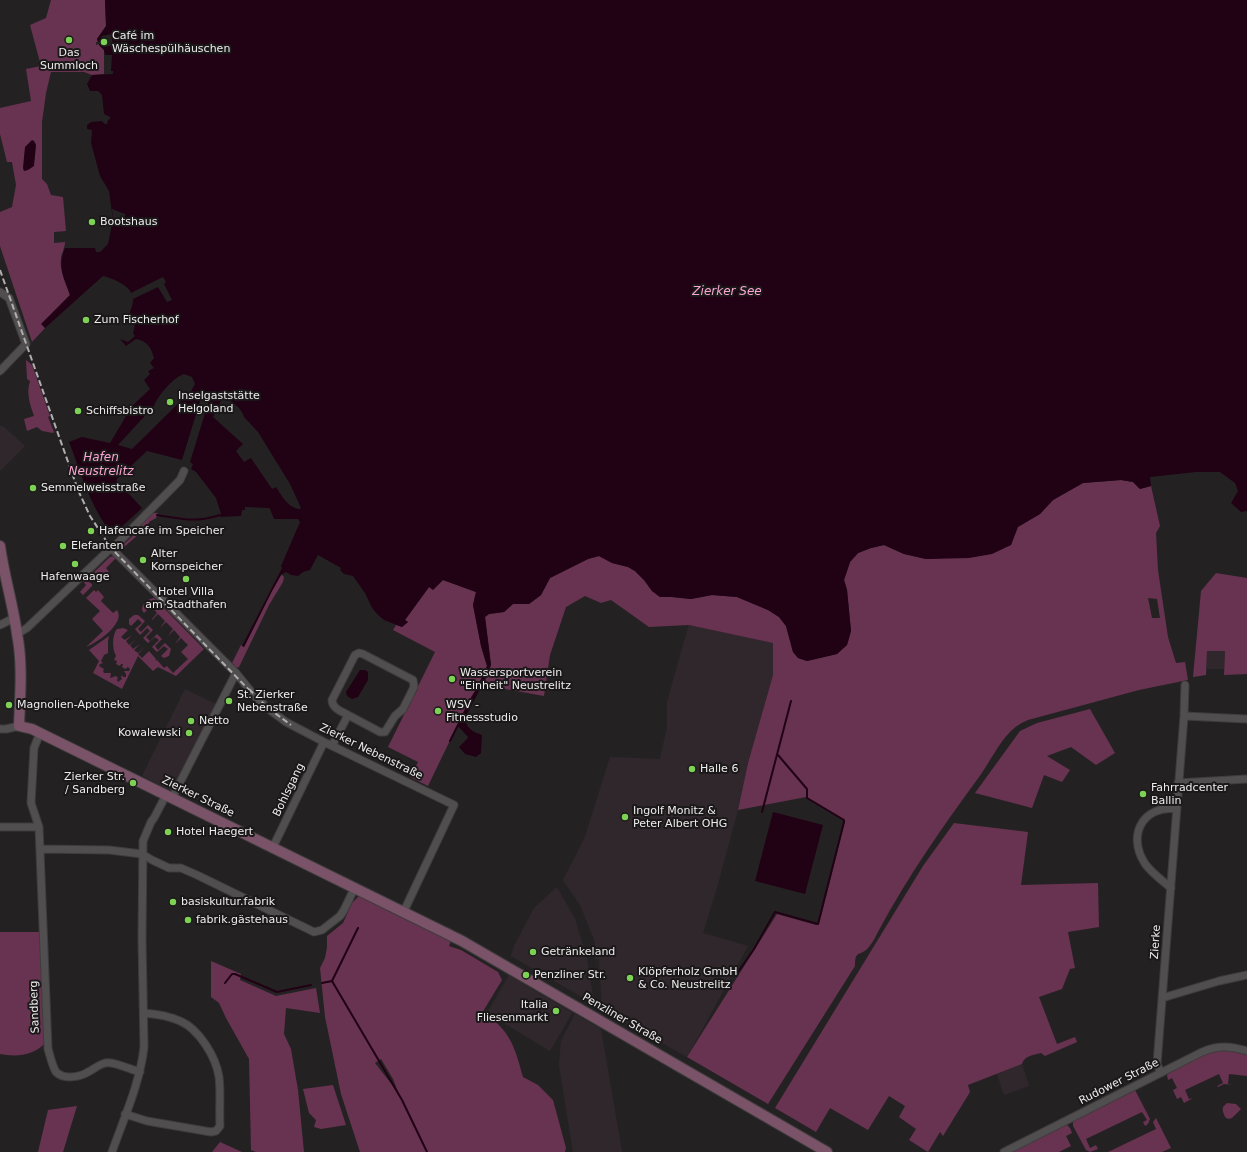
<!DOCTYPE html>
<meta charset="utf-8">
<style>
body{margin:0}
canvas{display:block;background:#242123}
</style>
<canvas width="1247" height="1152"></canvas>
<script>
const ctx = document.querySelector('canvas').getContext('2d');
ctx.lineJoin = 'round';
function paint(path, color) {
  ctx.fillStyle = color;
  ctx.fill(path, 'evenodd');
}
function stroke(path, color, width, dash) {
  ctx.strokeStyle = color;
  ctx.lineWidth = width;
  ctx.lineCap = dash ? 'butt' : 'round';
  ctx.setLineDash(dash || []);
  ctx.stroke(path);
}
function label(font, color, halo, rows, align = 'center') {
  ctx.font = font + ' "DejaVu Sans",sans-serif';
  ctx.lineWidth = 4;
  ctx.setLineDash([]);
  ctx.textBaseline = 'middle';
  ctx.strokeStyle = halo;
  ctx.fillStyle = color;
  for (const [text, x, y, turn = 0] of rows) {
    ctx.save();
    ctx.translate(x, y);
    ctx.rotate((+turn || 0) * Math.PI / 180);
    ctx.textAlign = isNaN(turn) ? turn : align;
    if (halo) ctx.strokeText(text, 0, 0);
    ctx.fillText(text, 0, 0);
    ctx.restore();
  }
}
paint(new Path2D(`
 M 0,426 L 3,426 L 25,446 L 0,471 Z
 M 689,624 L 773,643 L 773,675 L 748,763 L 738,810 L 718,884 L 703,933 L 748,946 L 687,1057 L 602,1009 L 599,959 L 595,959 L 594,956 L 595,942 L 580,905 L 563,880 L 585,837 L 610,757 L 660,759 L 667,727 L 667,702 Z
 M 1207,651 L 1225,651 L 1224,669 L 1207,669 Z
 M 185,689 L 218,705 L 173,792 L 142,776 Z
 M 557,887 L 575,919 L 587,958 L 594,1004 L 511,956 L 514,946 L 534,908 Z
 M 509,975 L 572,1013 L 550,1051 L 487,1013 Z
 M 575,1014 L 601,1029 L 622,1152 L 573,1152 L 559,1065 L 561,1041 Z
 M 1022,1064 L 1029,1086 L 1004,1095 L 997,1074 Z`), '#30272c');
paint(new Path2D(`
 M 51,0 L 105,0 L 106,26 L 97,39 L 99,45 L 104,50 L 104,74 L 92,75 L 84,72 L 51,72 L 46,93 L 42,122 L 42,179 L 47,184 L 51,195 L 63,197 L 66,231 L 54,232 L 54,243 L 65,242 C 65,248 62,252 61,258 C 59,270 66,284 70,295 L 42,324 L 45,328 L 32,342 L 0,246 L 0,212 L 12,207 L 16,185 L 12,162 L 7,162 L 0,134 L 0,108 L 31,101 L 26,69 L 41,66 L 30,25 L 46,18 Z
 M 26,360 L 32,365 L 50,416 L 48,417 L 54,432 L 53,433 L 42,431 L 37,427 L 27,431 L 24,419 L 34,416 C 30,405 26,393 30,381 L 27,379 Z
 M 1121,480 L 1133,482 L 1140,489 L 1151,486 L 1160,526 L 1156,533 L 1158,570 L 1168,637 L 1176,663 L 1185,662 L 1188,680 L 1139,690 L 1028,720 C 1021,723 1016,726 1010,732 C 998,744 990,762 979,777 C 943,826 908,876 879,930 C 876,936 872,944 868,948 C 860,957 855,949 855,966 L 768,1104 L 687,1057 L 777,914 L 816,925 L 819,924 L 845,821 L 806,797 L 738,810 L 748,763 L 773,675 L 773,643 L 689,625 L 649,627 L 611,600 L 601,603 L 585,596 L 566,607 L 550,655 L 544,696 L 483,685 L 491,665 L 485,617 L 489,614 L 504,612 L 513,604 L 529,604 L 541,595 L 550,578 L 588,559 L 599,556 L 612,563 L 628,567 L 635,571 L 644,580 L 652,591 L 660,597 L 672,597 L 691,599 L 712,595 L 737,597 L 768,610 L 779,617 L 786,626 L 793,652 L 798,658 L 807,661 L 837,654 L 847,645 L 851,631 L 847,590 L 844,580 L 850,562 L 858,553 L 871,548 L 884,545 L 904,554 L 926,559 L 943,558 L 1011,545 L 1017,527 L 1040,514 L 1053,500 L 1083,483 ZM 1148,598 L 1157,599 L 1160,618 L 1152,618 Z
 M 152,513 L 158,513 L 156,518 L 149,522 L 147,527 L 123,548 L 121,551 L 121,545 L 123,543 L 124,544 L 136,533 L 134,531 Z
 M 114,556 L 116,558 L 106,568 L 109,572 L 102,579 L 95,579 L 93,577 L 92,574 L 110,557 Z
 M 1216,573 L 1247,578 L 1247,674 L 1224,675 L 1225,651 L 1207,651 L 1206,675 L 1193,677 L 1201,591 Z
 M 281,575 L 282,575 L 284,577 L 283,582 L 269,605 L 239,667 L 236,668 L 232,663 L 241,645 L 244,647 L 272,591 Z
 M 84,580 L 86,580 L 92,584 L 92,586 L 83,595 L 80,592 L 86,585 L 83,581 Z
 M 443,580 L 476,592 L 473,605 L 481,646 L 487,666 L 478,686 L 469,701 L 428,786 L 410,777 L 418,762 L 388,747 L 435,652 L 393,630 L 396,625 L 402,627 L 408,622 L 405,620 L 429,587 L 433,589 Z
 M 94,590 L 96,592 L 98,590 L 104,597 L 101,601 L 113,613 L 117,610 C 126,623 97,643 86,647 L 103,631 L 92,619 L 100,611 L 86,598 Z
 M 154,598 L 204,649 L 176,676 L 158,667 L 153,671 L 138,656 L 122,689 L 93,673 L 99,661 L 89,650 L 109,636 L 108,641 L 108,653 L 104,655 L 101,661 L 103,663 L 100,664 L 99,666 L 104,669 L 103,671 L 104,673 L 111,673 L 110,678 L 116,676 L 118,678 L 117,680 L 118,682 L 122,679 L 121,677 L 122,675 L 123,677 L 126,677 L 126,674 L 124,671 L 129,671 L 130,669 L 128,667 L 125,669 L 122,667 L 123,664 L 121,664 L 120,666 L 116,664 L 117,661 L 114,660 L 116,656 C 112,649 112,635 117,629 L 118,629 L 123,628 L 128,630 L 121,637 L 125,640 L 132,635 L 126,641 L 129,645 L 136,639 L 130,645 L 133,649 L 140,644 L 134,650 L 138,653 L 144,648 L 138,654 L 142,658 L 149,651 L 156,659 L 155,661 L 157,660 L 164,668 L 167,666 L 173,673 L 188,659 L 181,652 L 188,645 L 181,638 L 175,644 L 180,637 L 174,630 L 168,636 L 173,629 L 166,622 L 160,628 L 165,621 L 158,614 L 152,620 L 152,619 L 157,613 L 151,606 L 144,613 L 142,610 C 142,604 147,599 154,598 Z
 M 134,615 L 138,615 L 145,621 L 138,629 L 141,632 L 148,625 L 153,630 L 146,637 L 150,641 L 157,634 L 162,639 L 155,646 L 158,650 L 165,643 L 171,649 L 169,656 L 164,658 L 161,656 L 168,649 L 164,646 L 157,652 L 152,647 L 159,640 L 155,637 L 148,643 L 143,638 L 150,631 L 147,628 L 140,635 L 135,629 L 142,623 L 138,619 L 131,626 L 129,624 L 129,619 Z
 M 1090,709 L 1115,753 L 1096,765 L 1071,747 L 1047,756 L 1070,770 L 1062,782 L 1044,775 L 1032,808 L 975,793 L 1020,731 L 1037,723 Z
 M 954,823 L 1028,832 L 1021,885 L 1098,883 L 1099,927 L 1068,932 L 1075,968 L 1070,969 L 1062,989 L 1039,997 L 1057,1044 L 1075,1037 L 1077,1042 L 1045,1056 L 1041,1053 C 1033,1055 1024,1056 1022,1064 L 968,1085 L 970,1092 L 943,1136 L 940,1132 L 928,1152 L 909,1140 L 916,1129 L 899,1117 L 905,1106 L 889,1096 L 868,1130 L 830,1108 L 816,1132 L 775,1108 L 923,866 Z
 M 360,895 L 451,941 L 449,946 L 461,950 L 498,972 L 502,980 L 482,1013 C 510,1028 515,1048 523,1077 L 538,1085 L 553,1100 L 566,1148 L 565,1152 L 360,1152 L 341,1094 L 325,1017 L 320,968 L 325,958 L 327,947 L 327,936 L 343,923 L 352,903 ZM 381,1059 L 393,1079 L 400,1097 L 393,1086 L 375,1063 Z
 M 0,932 L 41,932 L 44,1044 C 33,1056 15,1057 0,1054 Z
 M 211,961 L 241,974 L 240,980 L 276,996 L 316,988 L 320,1013 L 286,1008 L 284,1034 L 291,1049 L 298,1090 L 304,1152 L 256,1152 L 251,1150 L 249,1059 L 226,1018 L 219,1003 L 211,997 Z
 M 1225,1050 L 1247,1055 L 1247,1076 L 1229,1074 L 1228,1084 L 1233,1085 L 1224,1084 L 1218,1087 L 1217,1086 L 1223,1083 L 1219,1074 L 1185,1090 L 1189,1099 L 1193,1098 L 1184,1103 L 1181,1097 L 1177,1099 L 1173,1090 L 1177,1088 L 1172,1078 L 1168,1080 L 1167,1075 L 1169,1073 C 1187,1064 1205,1052 1225,1050 Z
 M 333,1085 L 346,1125 L 321,1129 L 314,1127 L 316,1120 L 309,1113 L 303,1089 Z
 M 1135,1090 L 1150,1119 L 1148,1124 L 1145,1126 L 1143,1122 L 1147,1120 L 1142,1112 L 1086,1139 L 1090,1148 L 1096,1145 L 1098,1149 L 1090,1152 L 1086,1150 L 1073,1126 L 1073,1121 Z
 M 1227,1103 L 1236,1104 L 1241,1109 L 1232,1118 L 1228,1119 L 1225,1117 C 1224,1114 1222,1111 1223,1107 Z
 M 77,1106 L 63,1152 L 38,1152 L 48,1110 Z
 M 1156,1118 L 1171,1148 L 1162,1152 L 1108,1152 L 1156,1129 L 1153,1122 Z
 M 1066,1124 L 1070,1128 L 1072,1133 L 1066,1136 L 1071,1146 L 1059,1152 L 1010,1152 Z
 M 220,1142 L 242,1152 L 212,1152 Z`), '#683251');
paint(new Path2D(`
 M 105,0 L 1247,0 L 1247,511 L 1241,512 L 1231,503 L 1238,491 L 1235,483 L 1220,472 L 1196,472 L 1150,477 L 1151,486 L 1140,489 L 1133,482 L 1121,480 L 1083,483 L 1053,500 L 1040,514 L 1018,527 L 1011,545 L 992,554 L 969,558 L 926,559 L 904,554 L 884,545 L 871,548 L 858,553 L 850,562 L 844,580 L 847,590 L 851,631 L 847,645 L 837,654 L 807,661 L 798,658 L 793,652 L 786,626 L 779,617 L 768,610 L 737,597 L 712,595 L 691,599 L 672,597 L 660,597 L 652,591 L 644,580 L 635,571 L 628,567 L 612,563 L 599,556 L 588,559 L 550,578 L 541,595 L 529,604 L 513,604 L 504,612 L 489,614 L 485,617 L 491,665 L 486,678 L 465,718 C 466,729 474,732 482,735 L 481,753 L 476,757 L 465,754 L 459,747 L 467,739 L 468,737 L 457,725 L 469,701 L 478,686 L 487,666 L 481,646 L 473,605 L 476,592 L 443,580 L 433,590 L 429,587 L 405,620 L 408,622 L 402,627 L 384,620 L 378,615 L 372,608 L 365,593 L 353,576 L 344,574 L 340,570 L 341,568 L 318,555 L 310,570 L 303,572 L 298,576 L 291,575 L 286,572 L 281,575 L 272,591 L 244,647 L 242,646 L 282,568 L 281,566 L 300,522 L 298,519 L 274,519 L 270,509 L 269,508 L 245,507 L 245,510 L 242,510 L 241,516 L 220,517 L 221,514 L 216,498 L 196,472 L 191,469 L 193,464 L 190,462 L 209,400 L 207,398 L 203,396 L 201,398 L 182,460 L 147,451 L 116,480 L 142,508 L 113,535 C 91,509 81,473 69,442 L 82,437 L 110,443 L 132,406 L 150,389 L 144,380 L 150,374 L 148,371 L 154,368 L 150,363 L 154,358 C 151,347 147,341 136,339 L 126,346 L 120,339 L 128,342 L 135,336 L 133,333 C 136,325 135,322 129,316 C 130,311 133,305 133,300 C 133,286 114,279 103,276 L 45,328 L 41,324 L 70,295 C 64,277 57,267 65,248 L 95,248 L 96,252 L 100,252 L 108,244 L 113,220 L 109,191 L 100,176 L 91,143 L 92,130 L 87,129 L 87,125 L 91,122 L 102,121 L 105,124 L 107,124 L 108,120 L 110,119 L 110,117 L 104,114 L 102,95 L 98,91 L 90,91 L 87,84 L 92,75 L 113,74 L 113,71 L 111,71 L 112,55 L 105,55 L 104,50 L 99,45 L 97,39 L 106,26 ZM 184,374 L 192,377 L 195,384 L 191,391 L 132,449 L 118,445 L 154,406 C 158,395 174,377 184,374 ZM 222,399 L 228,399 L 239,408 L 243,414 L 244,417 L 258,432 L 290,484 L 301,508 L 300,509 C 288,508 282,496 276,487 L 272,489 L 251,458 L 244,462 L 236,451 L 243,444 L 213,417 Z
 M 32,140 L 34,141 L 36,145 L 34,166 L 28,170 L 24,171 L 23,168 L 25,147 Z
 M 360,670 L 365,670 L 368,672 L 368,680 L 358,697 L 352,699 L 347,696 L 346,692 Z
 M 773,812 L 823,825 L 805,894 L 755,881 Z`), '#210114');
paint(new Path2D(`
 M 111,34 L 113,45 L 104,47 L 99,44 L 96,45 L 96,42 L 99,42 L 102,36 Z
 M 112,209 L 125,214 L 125,220 L 113,220 Z
 M 163,277 L 166,282 L 164,284 L 172,300 L 167,302 L 158,287 L 133,299 L 131,293 Z`), '#242123');
stroke(new Path2D(`
 M 157,515 C 182,519 195,523 220,515
 M 450,741 L 458,725
 M 762,812 L 791,701
 M 358,928 L 332,981 L 402,1100 L 427,1152
 M 736,975 L 754,949 L 775,912 L 818,924 L 844,822 L 844,820 L 807,798 L 807,789 L 778,755
 M 225,983 L 232,974 L 235,974 L 277,992 L 311,985
 M 322,983 L 332,981`), '#210114', 2);
const street = new Path2D(`
 M 0,292 L 9,298 L 26,344 L 0,371
 M 112,549 L 236,673 L 253,694 L 267,708 L 286,722 L 324,742 L 454,805 L 404,911
 M 0,625 L 14,618
 M 17,634 L 27,628 L 111,548 L 112,549 L 180,480 L 184,471
 M 1184,716 L 1247,719
 M 0,729 L 6,729 L 19,726
 M 40,733 L 34,748 L 31,803 L 39,827 L 48,1049 C 50,1055 52,1066 56,1072 C 64,1080 80,1077 88,1072 C 94,1069 98,1065 105,1063 C 114,1061 131,1070 140,1072
 M 332,746 L 348,715 C 341,711 332,708 332,700 L 355,655 L 359,653 L 363,654 L 413,680 L 414,687 L 403,709 L 395,716 L 385,732 L 380,732 L 348,715
 M 1178,783 L 1247,779
 M 172,798 L 236,673
 M 0,827 L 39,827
 M 273,847 L 324,742
 M 40,849 L 109,850 L 142,854 L 152,860 L 169,868 L 181,868 L 197,875 L 314,932 L 322,930 L 340,916 L 344,910 L 355,887
 M 1171,888 C 1163,881 1149,871 1144,862 C 1127,834 1144,805 1176,809
 M 1162,998 L 1219,981 L 1247,975
 M 1161,1073 L 1157,1064 L 1184,716 L 1185,685
 M 125,1114 L 147,1121 L 211,1132 L 216,1131 L 220,1126 C 219,1110 221,1092 219,1077 C 216,1057 199,1029 180,1021 C 169,1016 156,1014 144,1013
 M 112,1152 C 124,1118 140,1083 144,1047 L 142,939 L 143,841 L 151,822 L 154,818 L 166,795
 M 1004,1152 L 1202,1052 C 1218,1045 1231,1046 1247,1051`);
const secondary = new Path2D(`
 M 0,546 C 4,576 13,604 17,634 C 23,664 20,696 19,726 L 32,729 L 40,733 L 462,941 L 827,1152`);
stroke(street, '#3f3c3d', 9);
stroke(secondary, '#3f3c3d', 12);
stroke(street, '#514e4f', 7);
stroke(secondary, '#7a5369', 10);
stroke(new Path2D(`
 M 0,270 L 78,490 L 90,516 L 111,548 L 252,693
 M 249,689 L 268,708 L 291,725`), '#b1aeaf', 2, [6, 3]);
for (const [x, y, r, color] of [
 [69,40,4,"#7dd154"],
 [104,42,4,"#7dd154"],
 [92,222,4,"#7dd154"],
 [86,320,4,"#7dd154"],
 [170,402,4,"#7dd154"],
 [78,411,4,"#7dd154"],
 [33,488,4,"#7dd154"],
 [91,531,4,"#7dd154"],
 [63,546,4,"#7dd154"],
 [143,560,4,"#7dd154"],
 [75,564,4,"#7dd154"],
 [186,579,4,"#7dd154"],
 [452,679,4,"#7dd154"],
 [229,701,4,"#7dd154"],
 [9,705,4,"#7dd154"],
 [438,711,4,"#7dd154"],
 [191,721,4,"#7dd154"],
 [189,733,4,"#7dd154"],
 [692,769,4,"#7dd154"],
 [133,783,4,"#7dd154"],
 [1143,794,4,"#7dd154"],
 [625,817,4,"#7dd154"],
 [168,832,4,"#7dd154"],
 [173,902,4,"#7dd154"],
 [188,920,4,"#7dd154"],
 [533,952,4,"#7dd154"],
 [526,975,4,"#7dd154"],
 [630,978,4,"#7dd154"],
 [556,1011,4,"#7dd154"]
]) {
  const dot = new Path2D();
  dot.arc(x, y, r, 0, 2 * Math.PI);
  ctx.fillStyle = color;
  ctx.fill(dot);
  stroke(dot, '#1b1819', 1.5);
}
label('11px', '#eeebec', '#1b1819', [
 ["Café im",112,36],
 ["Wäschespülhäuschen",112,49],
 ["Das",69,53,"center"],
 ["Summloch",69,66,"center"],
 ["Bootshaus",100,222],
 ["Zum Fischerhof",94,320],
 ["Inselgaststätte",178,396],
 ["Helgoland",178,409],
 ["Schiffsbistro",86,411],
 ["Semmelweisstraße",41,488],
 ["Hafencafe im Speicher",99,531],
 ["Elefanten",71,546],
 ["Alter",151,554],
 ["Kornspeicher",151,567],
 ["Hafenwaage",75,577,"center"],
 ["Hotel Villa",186,592,"center"],
 ["am Stadthafen",186,605,"center"],
 ["Wassersportverein",460,673],
 ["\"Einheit\" Neustrelitz",460,686],
 ["St. Zierker",237,695],
 ["Nebenstraße",237,708],
 ["Magnolien-Apotheke",17,705],
 ["WSV -",446,705],
 ["Fitnessstudio",446,718],
 ["Netto",199,721],
 ["Kowalewski",181,733,"right"],
 ["Halle 6",700,769],
 ["Zierker Str.",125,777,"right"],
 ["/ Sandberg",125,790,"right"],
 ["Fahrradcenter",1151,788],
 ["Ballin",1151,801],
 ["Ingolf Monitz &",633,811],
 ["Peter Albert OHG",633,824],
 ["Hotel Haegert",176,832],
 ["basiskultur.fabrik",181,902],
 ["fabrik.gästehaus",196,920],
 ["Getränkeland",541,952],
 ["Klöpferholz GmbH",638,972],
 ["& Co. Neustrelitz",638,985],
 ["Penzliner Str.",534,975],
 ["Italia",548,1005,"right"],
 ["Fliesenmarkt",548,1018,"right"]
], 'left');
label('11px', '#eeebec', '#1b1819', [
 ["Zierker Nebenstraße",371,752,26],
 ["Bohlsgang",289,790,-64],
 ["Zierker Straße",198,797,26],
 ["Zierke",1156,942,-86],
 ["Sandberg",35,1007,-92],
 ["Penzliner Straße",622,1019,30],
 ["Rudower Straße",1119,1082,-27]
]);
label('italic 12px', '#fba6d3', '#1b1819', [
 ["Zierker See",727,292],
 ["Hafen",101,458],
 ["Neustrelitz",101,472]
]);
</script>
